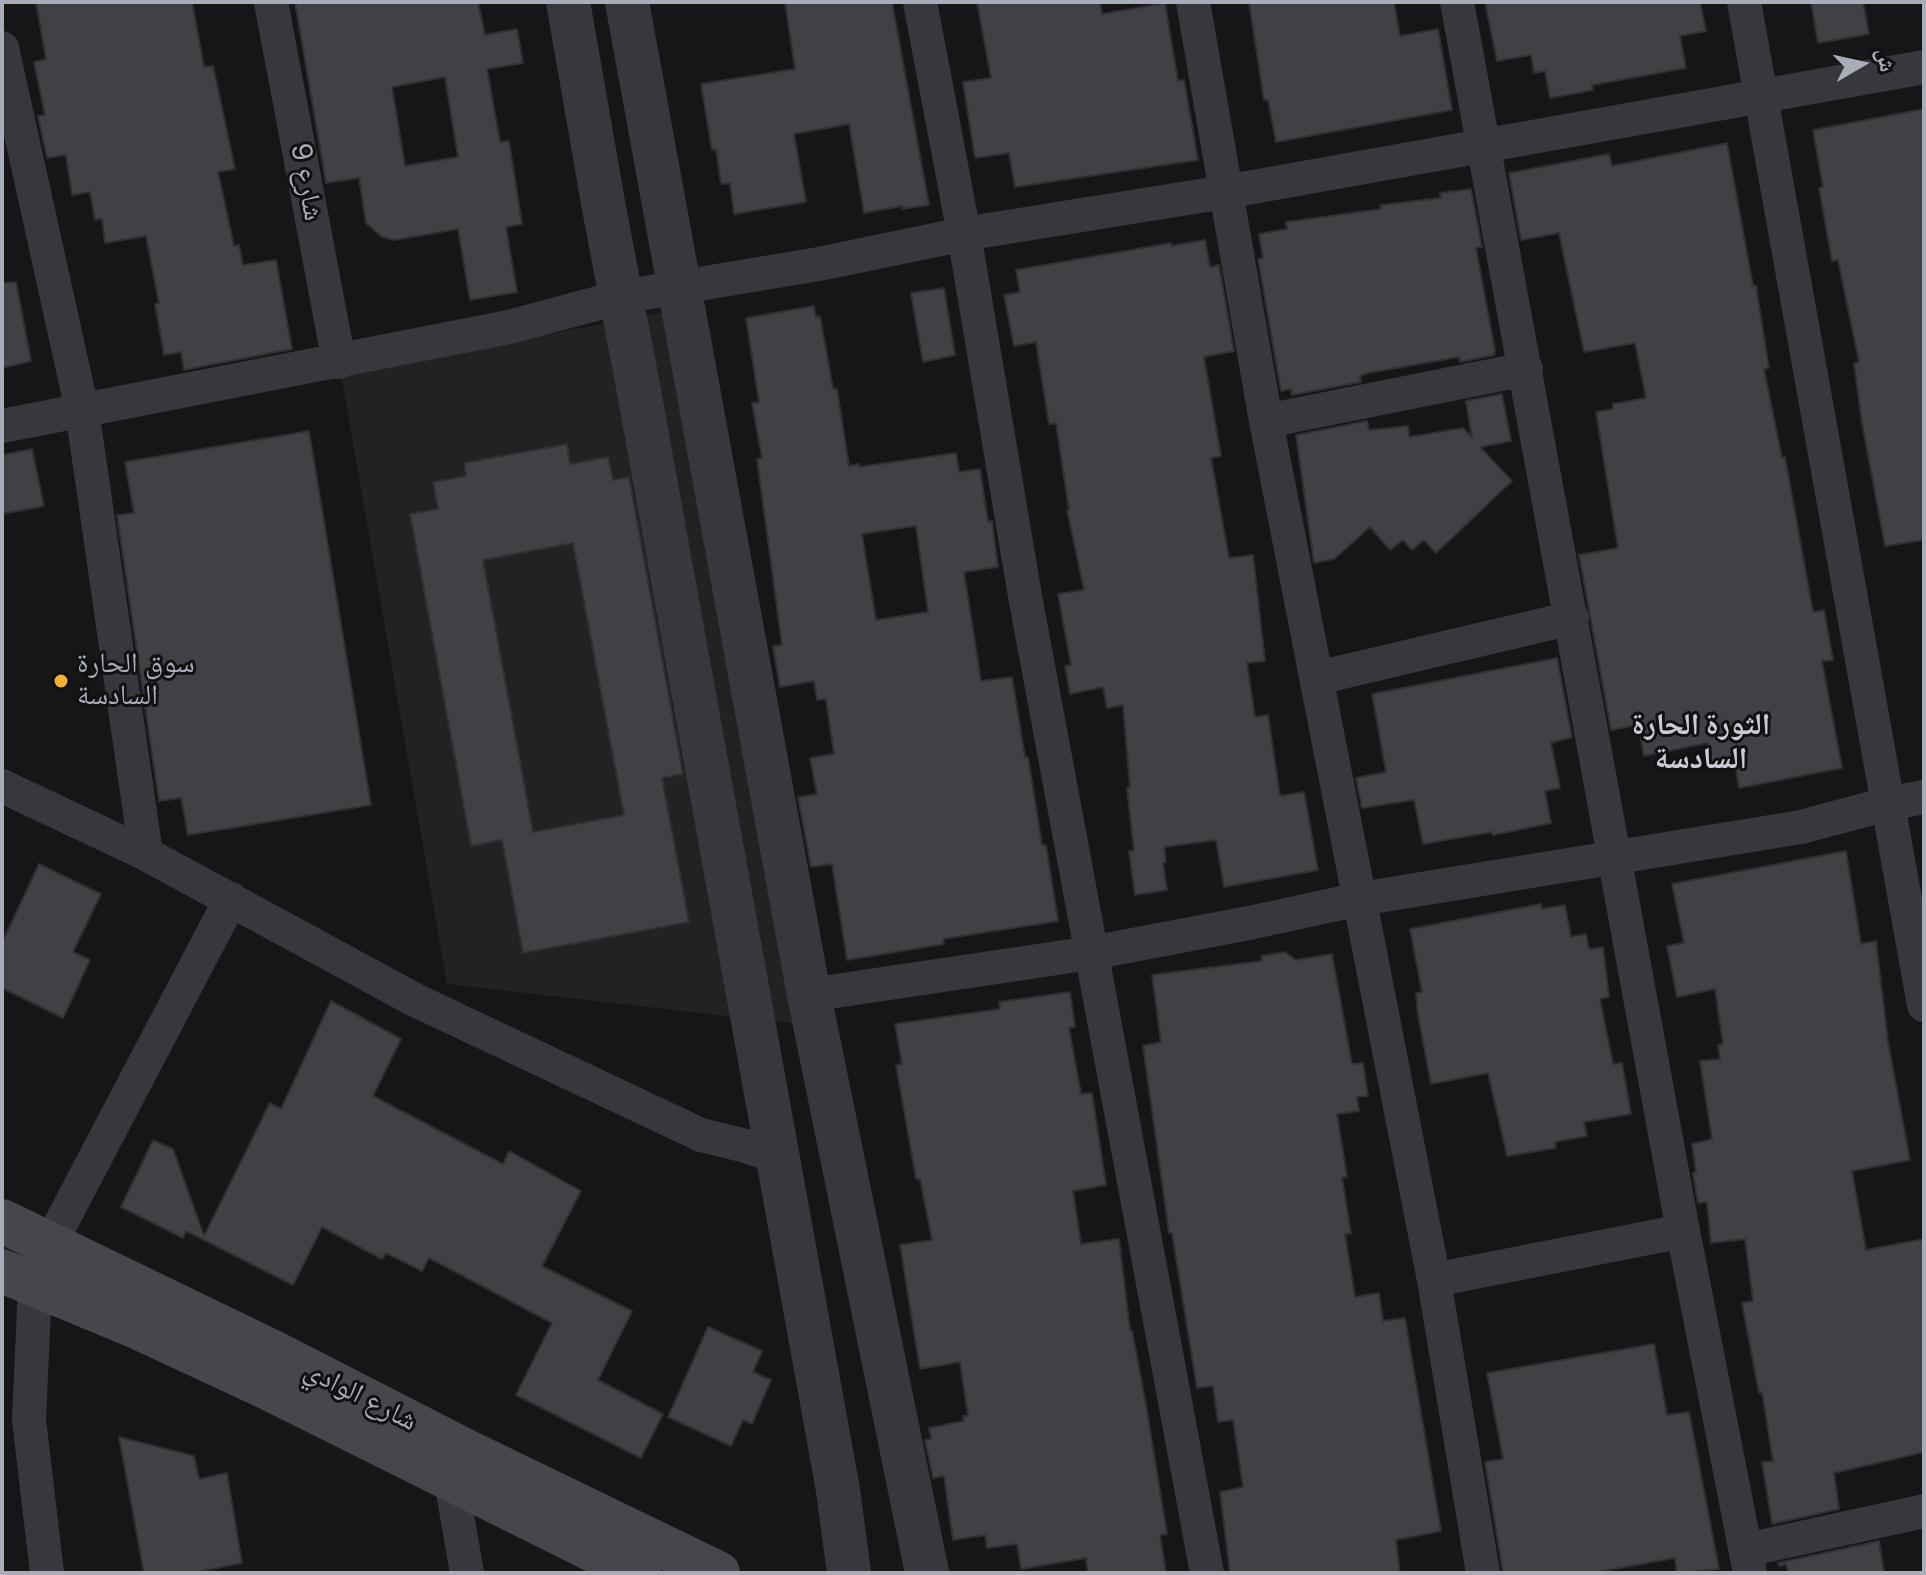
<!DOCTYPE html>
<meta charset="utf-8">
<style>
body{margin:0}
#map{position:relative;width:1926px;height:1575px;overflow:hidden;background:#161618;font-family:Poppins,"Noto Naskh Arabic",sans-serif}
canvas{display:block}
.frame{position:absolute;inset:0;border:4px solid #a8adb8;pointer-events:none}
.north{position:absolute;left:1822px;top:24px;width:80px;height:80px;-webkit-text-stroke:6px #111113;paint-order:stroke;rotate:81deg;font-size:22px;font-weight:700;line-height:32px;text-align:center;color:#a8adb8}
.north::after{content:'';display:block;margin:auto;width:28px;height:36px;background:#a8adb8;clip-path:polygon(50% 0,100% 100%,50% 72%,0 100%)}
</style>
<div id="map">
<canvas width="1926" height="1575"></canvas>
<div class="frame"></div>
<div class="north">ش</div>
</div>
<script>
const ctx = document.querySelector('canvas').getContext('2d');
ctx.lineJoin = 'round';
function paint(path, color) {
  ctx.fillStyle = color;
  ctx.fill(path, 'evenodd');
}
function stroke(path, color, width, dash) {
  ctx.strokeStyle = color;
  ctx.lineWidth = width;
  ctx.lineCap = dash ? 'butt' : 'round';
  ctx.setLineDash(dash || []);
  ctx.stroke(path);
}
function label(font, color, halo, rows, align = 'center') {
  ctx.font = font + ' Poppins,"Noto Naskh Arabic",sans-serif';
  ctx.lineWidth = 6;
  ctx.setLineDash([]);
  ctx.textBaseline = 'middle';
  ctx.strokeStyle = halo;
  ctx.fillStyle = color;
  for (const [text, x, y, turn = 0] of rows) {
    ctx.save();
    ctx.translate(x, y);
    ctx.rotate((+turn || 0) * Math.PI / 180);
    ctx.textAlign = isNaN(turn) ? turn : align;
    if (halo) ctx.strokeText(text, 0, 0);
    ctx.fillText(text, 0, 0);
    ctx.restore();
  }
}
paint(new Path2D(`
 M 665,312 L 805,1025 L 447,984 L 341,374 Z`), '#222225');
const building = new Path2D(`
 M 36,2 L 192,2 L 204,67 L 213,66 L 235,169 L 218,172 L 234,246 L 239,245 L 243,265 L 276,260 L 292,349 L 184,370 L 181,352 L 164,355 L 155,304 L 159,303 L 146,236 L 105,243 L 102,219 L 95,220 L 90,192 L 72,195 L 66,155 L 47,158 L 38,116 L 45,115 L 34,62 L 46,59 Z
 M 295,2 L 478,2 L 485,35 L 517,29 L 523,63 L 487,69 L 500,142 L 509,141 L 522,224 L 506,227 L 517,292 L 470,300 L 458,229 L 394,240 L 382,237 L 366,223 L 359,178 L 326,183 ZM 445,77 L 458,157 L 405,166 L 392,87 Z
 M 785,2 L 892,2 L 929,205 L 902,209 L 902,206 L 864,213 L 849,124 L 794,134 L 806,202 L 734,214 L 730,183 L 721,184 L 716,149 L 712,150 L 701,84 L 795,69 Z
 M 977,2 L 1100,2 L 1102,14 L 1165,3 L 1178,81 L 1184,80 L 1198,160 L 1015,187 L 1009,153 L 975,158 L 963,82 L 991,78 Z
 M 1249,2 L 1394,2 L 1400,36 L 1438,29 L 1452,110 L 1276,142 L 1268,100 L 1264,100 Z
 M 1485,2 L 1700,2 L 1706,31 L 1680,36 L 1686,68 L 1592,85 L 1593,90 L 1550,98 L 1545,71 L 1534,73 L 1531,55 L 1497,61 Z
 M 1811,2 L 1863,2 L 1869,34 L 1818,43 Z
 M 1924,109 L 1924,540 L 1885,546 L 1862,423 L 1854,363 L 1859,362 L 1838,260 L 1832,261 L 1819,188 L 1823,187 L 1813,130 Z
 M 1727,143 L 1753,286 L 1756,286 L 1769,368 L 1764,369 L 1782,458 L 1785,457 L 1813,612 L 1824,610 L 1833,660 L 1822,661 L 1842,768 L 1739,788 L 1734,758 L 1711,763 L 1707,743 L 1644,756 L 1638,725 L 1611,730 L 1579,555 L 1618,548 L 1596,412 L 1613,409 L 1613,404 L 1646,398 L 1635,343 L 1584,352 L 1559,233 L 1521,240 L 1509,173 L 1609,154 L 1612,166 Z
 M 1471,189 L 1482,247 L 1476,248 L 1495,351 L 1494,355 L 1460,362 L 1459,357 L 1368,373 L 1360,376 L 1361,382 L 1292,395 L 1291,389 L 1281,391 L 1258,259 L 1263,258 L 1259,234 L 1287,229 L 1286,222 L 1381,209 L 1380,205 L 1441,198 L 1440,193 Z
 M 1205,240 L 1210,267 L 1219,265 L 1234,351 L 1204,357 L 1221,456 L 1211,458 L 1229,558 L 1253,555 L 1265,661 L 1247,663 L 1255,717 L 1268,715 L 1280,796 L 1304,792 L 1318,870 L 1224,887 L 1216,840 L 1164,847 L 1166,862 L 1163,863 L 1167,890 L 1135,895 L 1129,851 L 1134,851 L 1127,788 L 1130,787 L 1123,705 L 1107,708 L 1103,687 L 1070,694 L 1065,666 L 1071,665 L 1058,594 L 1084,590 L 1067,510 L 1069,510 L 1056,423 L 1049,424 L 1036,342 L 1014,346 L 1004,295 L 1020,292 L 1016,270 L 1171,243 L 1171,246 Z
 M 16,282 L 31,361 L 2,368 L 2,283 Z
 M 944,288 L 955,355 L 923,362 L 911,293 Z
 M 814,306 L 816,317 L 820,316 L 833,389 L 837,389 L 849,466 L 859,464 L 859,467 L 956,453 L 959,472 L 980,469 L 988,522 L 992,521 L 998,567 L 964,572 L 981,681 L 1012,677 L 1025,757 L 1028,757 L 1042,845 L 1046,845 L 1058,921 L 943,939 L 944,944 L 847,960 L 832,864 L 811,867 L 798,797 L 817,794 L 810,758 L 834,754 L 826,699 L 817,700 L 814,681 L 780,687 L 773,646 L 782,645 L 757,459 L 762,458 L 752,403 L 759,402 L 746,318 ZM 916,526 L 928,612 L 876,620 L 862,534 Z
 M 1502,394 L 1511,441 L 1480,447 L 1512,481 L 1436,553 L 1424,540 L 1412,550 L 1403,540 L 1390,550 L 1370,527 L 1334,559 L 1314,563 L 1296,435 L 1367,421 L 1369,430 L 1408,426 L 1409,437 L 1463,428 L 1472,438 L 1466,401 Z
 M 309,431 L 371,805 L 188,835 L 181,798 L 159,801 L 117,515 L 134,513 L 125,462 Z
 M 567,444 L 570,464 L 608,457 L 613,480 L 629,477 L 683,774 L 662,778 L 689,922 L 523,953 L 502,840 L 471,846 L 410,514 L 438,509 L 433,482 L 466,476 L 464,463 ZM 573,543 L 624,815 L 533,832 L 483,560 Z
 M 32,449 L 44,506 L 2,514 L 2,455 Z
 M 1557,658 L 1572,737 L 1551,743 L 1560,788 L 1545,791 L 1551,823 L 1493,835 L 1492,832 L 1423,844 L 1414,800 L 1362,808 L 1356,778 L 1386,772 L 1372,694 Z
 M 1846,851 L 1861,944 L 1876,941 L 1888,1042 L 1910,1160 L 1852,1171 L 1866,1250 L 1924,1239 L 1924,1452 L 1834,1473 L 1839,1509 L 1772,1524 L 1762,1462 L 1773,1461 L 1762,1392 L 1759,1393 L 1742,1303 L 1753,1301 L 1745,1239 L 1711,1243 L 1707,1202 L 1698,1203 L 1693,1173 L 1696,1172 L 1692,1144 L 1712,1139 L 1700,1061 L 1720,1059 L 1718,1045 L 1723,1044 L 1715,989 L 1677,997 L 1667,946 L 1684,943 L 1672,884 Z
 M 39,864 L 101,894 L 73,952 L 90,960 L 63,1018 L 2,988 L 2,943 Z
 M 1541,904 L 1542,909 L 1565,905 L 1571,937 L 1586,934 L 1589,949 L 1603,947 L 1609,997 L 1600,999 L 1613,1064 L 1622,1063 L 1631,1114 L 1584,1122 L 1587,1136 L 1555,1142 L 1556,1148 L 1507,1156 L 1488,1073 L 1431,1084 L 1418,1015 L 1416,993 L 1422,992 L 1410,929 Z
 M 1285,952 L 1296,960 L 1332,954 L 1352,1064 L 1363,1063 L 1368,1096 L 1357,1097 L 1359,1111 L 1337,1114 L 1347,1177 L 1342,1178 L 1351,1233 L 1345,1234 L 1355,1297 L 1379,1293 L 1383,1321 L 1405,1318 L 1441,1531 L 1396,1540 L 1400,1573 L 1230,1573 L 1220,1492 L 1243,1487 L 1233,1420 L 1218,1422 L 1213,1386 L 1197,1388 L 1172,1233 L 1169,1233 L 1143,1046 L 1161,1042 L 1152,975 L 1262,961 L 1261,956 Z
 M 1070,992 L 1075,1027 L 1069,1028 L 1081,1094 L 1092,1093 L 1106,1185 L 1073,1191 L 1081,1244 L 1119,1239 L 1130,1330 L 1132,1330 L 1146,1405 L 1167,1534 L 1160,1535 L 1166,1573 L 1088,1573 L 1086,1558 L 1021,1569 L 1017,1544 L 987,1548 L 985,1535 L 953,1540 L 944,1476 L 933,1478 L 925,1440 L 931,1439 L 929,1428 L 964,1421 L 963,1416 L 968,1416 L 960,1362 L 920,1369 L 900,1245 L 932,1240 L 920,1179 L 916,1179 L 896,1065 L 902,1064 L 895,1024 L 1000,1009 L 999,1002 Z
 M 331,1001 L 401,1039 L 373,1096 L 503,1164 L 509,1151 L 581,1191 L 542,1266 L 632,1311 L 598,1380 L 663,1414 L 641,1458 L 516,1395 L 552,1323 L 429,1258 L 422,1271 L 386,1253 L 382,1259 L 322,1227 L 293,1285 L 186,1231 L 183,1238 L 121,1207 L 153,1140 L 173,1149 L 204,1236 L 270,1103 L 281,1109 Z
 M 708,1327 L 762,1351 L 753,1372 L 771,1380 L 752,1424 L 743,1420 L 731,1446 L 668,1417 Z
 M 1654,1344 L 1667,1415 L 1689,1412 L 1719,1569 L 1677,1573 L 1675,1558 L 1591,1573 L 1503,1573 L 1485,1462 L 1503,1459 L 1487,1373 Z
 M 119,1437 L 194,1456 L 199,1479 L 227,1473 L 242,1563 L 192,1573 L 144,1573 Z
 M 1879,1541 L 1884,1573 L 1788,1573 L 1786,1564 L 1779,1566 L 1778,1563 Z`);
paint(building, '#404145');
stroke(building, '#303034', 2);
stroke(new Path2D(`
 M 271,2 L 339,362
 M 920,2 L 964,234 L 1025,596 L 1207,1573
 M 1193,2 L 1266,421 L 1434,1280 L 1483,1573
 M 1457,2 L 1683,1231 L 1750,1573
 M 1744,2 L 1924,1005
 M 2,48 L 82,410 L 146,854
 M 1266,421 L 1526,369
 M 2,426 L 509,327 L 621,297 L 819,264 L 964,234 L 1225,192 L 1924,67
 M 1317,678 L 1572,618
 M 2,786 L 146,854 L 415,1000 L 701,1135 L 746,1146 L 776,1156
 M 809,995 L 1091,953 L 1249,923 L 1360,899 L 1801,827 L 1887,804 L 1924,797
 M 50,1244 L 231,899
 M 1434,1280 L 1683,1231
 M 35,1287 L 29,1420 L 47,1573
 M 451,1480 L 467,1573
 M 1746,1550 L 1924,1511`), '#37383d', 34);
stroke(new Path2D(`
 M 568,2 L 604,208 L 638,386 L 838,1490 L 849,1573
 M 627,2 L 809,995 L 927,1573`), '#37383d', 44);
stroke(new Path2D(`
 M 2,1221 L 275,1353 L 466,1451 L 718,1573
 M 2,1271 L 139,1328 L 266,1387 L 639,1573`), '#45474d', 44);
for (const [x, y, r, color] of [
 [61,681,8,"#f2b134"]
]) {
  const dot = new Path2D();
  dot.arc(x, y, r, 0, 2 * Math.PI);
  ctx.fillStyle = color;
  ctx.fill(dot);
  stroke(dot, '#111113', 3);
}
label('28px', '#a8adb8', '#111113', [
 ["شارع 9",305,182,79],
 ["شارع الوادي",360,1397,27]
]);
label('28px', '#a8adb8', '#111113', [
 ["سوق الحارة",77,665],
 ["السادسة",77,697]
], 'left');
label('bold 30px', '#c9ccd4', '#111113', [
 ["الثورة الحارة",1701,726],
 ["السادسة",1701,760]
]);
</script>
